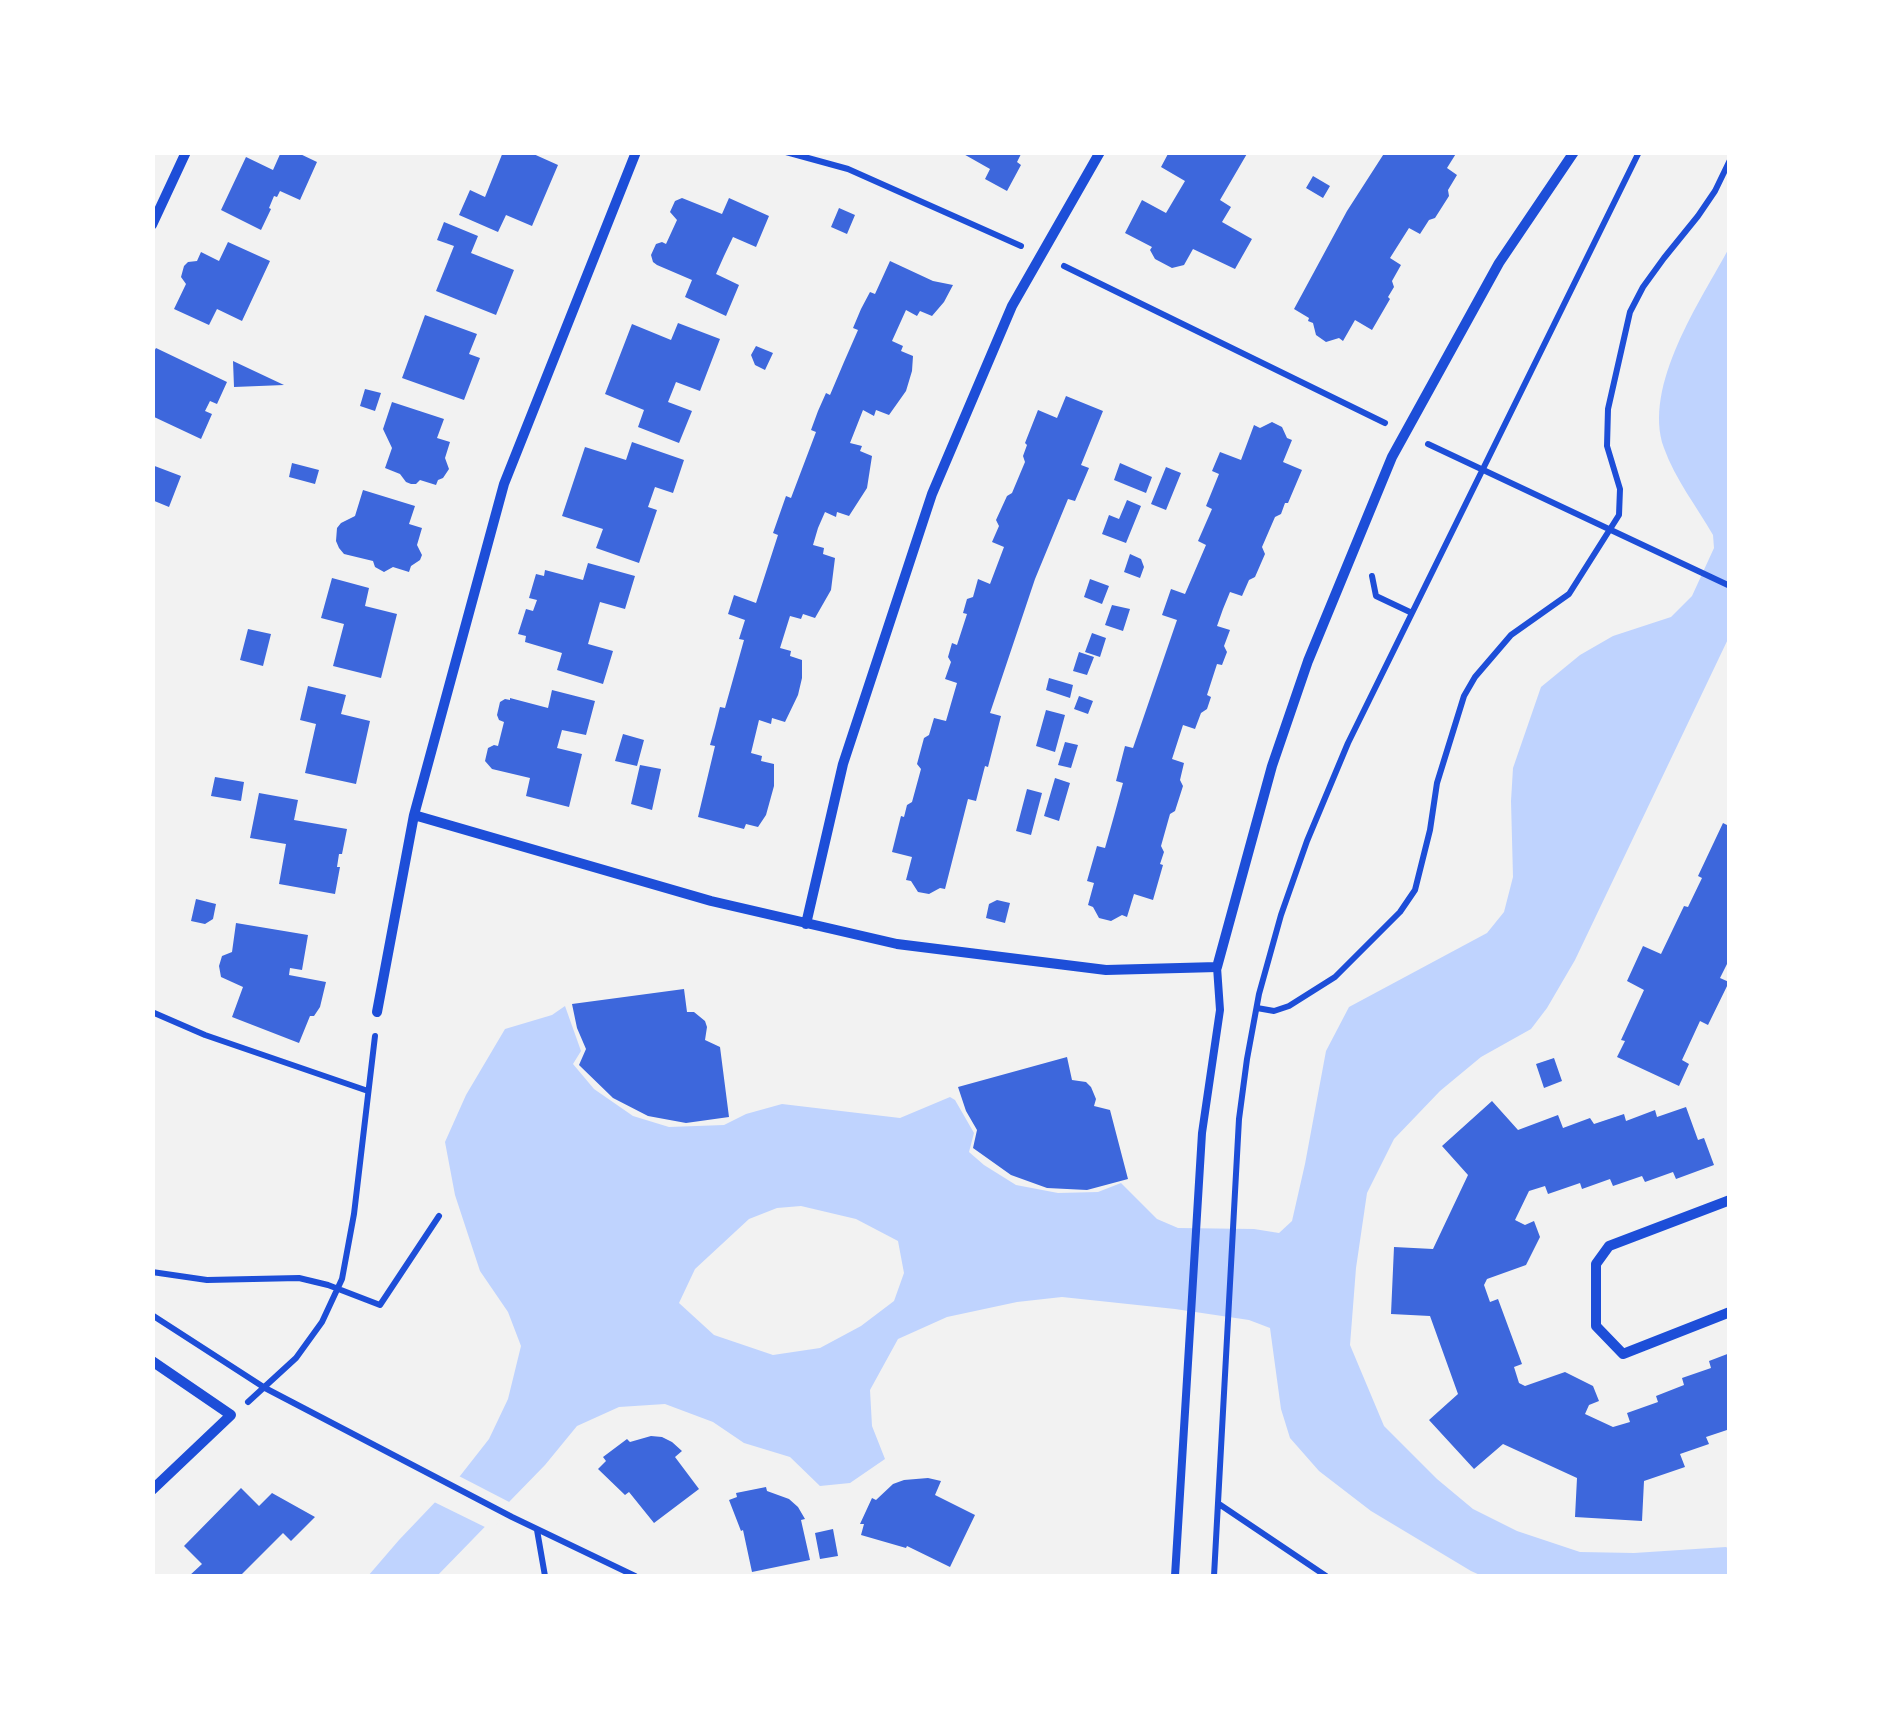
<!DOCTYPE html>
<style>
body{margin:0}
#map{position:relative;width:1882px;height:1729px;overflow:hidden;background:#f2f2f2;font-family:"Fira Sans",sans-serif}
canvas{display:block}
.frame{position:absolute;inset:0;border:155px solid #fff;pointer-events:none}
</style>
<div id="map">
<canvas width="1882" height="1729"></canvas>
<div class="frame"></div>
</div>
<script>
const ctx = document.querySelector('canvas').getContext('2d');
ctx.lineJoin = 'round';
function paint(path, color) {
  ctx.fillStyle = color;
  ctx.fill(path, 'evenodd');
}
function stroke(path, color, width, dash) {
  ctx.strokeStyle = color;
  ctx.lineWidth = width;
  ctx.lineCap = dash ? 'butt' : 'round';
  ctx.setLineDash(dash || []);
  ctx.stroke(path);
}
paint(new Path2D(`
 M 1729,248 L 1729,637 L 1575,960 L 1547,1008 L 1531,1029 L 1481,1057 L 1440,1091 L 1394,1139 L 1367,1193 L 1356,1268 L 1350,1345 L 1384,1426 L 1437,1479 L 1473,1509 L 1517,1531 L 1580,1552 L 1634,1553 L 1726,1547 L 1729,1549 L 1729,1576 L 1482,1576 L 1471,1571 L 1371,1511 L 1319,1471 L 1290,1438 L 1281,1409 L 1270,1328 L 1249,1320 L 1175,1309 L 1062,1297 L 1017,1302 L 947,1317 L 898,1339 L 870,1390 L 872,1426 L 885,1459 L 850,1483 L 820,1486 L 790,1457 L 744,1443 L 713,1422 L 665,1404 L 619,1407 L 577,1426 L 545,1465 L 437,1576 L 368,1576 L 399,1540 L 460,1476 L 489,1439 L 508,1399 L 521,1346 L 508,1312 L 480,1271 L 455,1195 L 445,1142 L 466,1095 L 505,1029 L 552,1015 L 565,1006 L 581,1051 L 573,1064 L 594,1089 L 633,1116 L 669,1127 L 724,1125 L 746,1114 L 782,1104 L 900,1118 L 950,1097 L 955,1100 L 974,1133 L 969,1152 L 984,1165 L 1016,1185 L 1058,1193 L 1098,1192 L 1121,1183 L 1157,1219 L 1178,1228 L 1254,1229 L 1279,1233 L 1292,1221 L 1305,1164 L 1326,1051 L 1349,1007 L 1487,933 L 1504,912 L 1513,877 L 1511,801 L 1513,768 L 1541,687 L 1580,655 L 1613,636 L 1671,617 L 1692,596 L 1714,548 L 1713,535 C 1697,507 1675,479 1664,448 C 1642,386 1701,300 1729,248 ZM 801,1206 L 856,1219 L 898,1241 L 904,1273 L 894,1301 L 861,1326 L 820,1348 L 773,1355 L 714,1335 L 679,1303 L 695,1269 L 749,1219 L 777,1208 Z`), '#bfd3fe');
paint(new Path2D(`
 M 455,1474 L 515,1505 L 491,1530 L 430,1500 Z`), '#f2f2f2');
paint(new Path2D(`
 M 281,152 L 296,152 L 317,162 L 300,200 L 280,191 L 277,197 L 274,196 L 269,208 L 271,209 L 261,230 L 221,210 L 246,157 L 273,170 Z
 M 503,152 L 529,152 L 558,165 L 532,226 L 506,215 L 498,232 L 459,215 L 470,190 L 485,197 Z
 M 960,152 L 1022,152 L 1017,162 L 1021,165 L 1007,191 L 985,179 L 990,169 Z
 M 1169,152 L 1248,152 L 1220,200 L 1231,207 L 1222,222 L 1252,239 L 1235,269 L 1193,249 L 1184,265 L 1172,268 L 1155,259 L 1150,250 L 1152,247 L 1125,233 L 1142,200 L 1166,213 L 1185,181 L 1161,167 Z
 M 1385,152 L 1457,152 L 1447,168 L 1457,175 L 1448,190 L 1449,196 L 1435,218 L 1429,220 L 1420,234 L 1409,228 L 1390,258 L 1401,265 L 1392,281 L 1394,287 L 1388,297 L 1390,299 L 1372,330 L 1355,320 L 1343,341 L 1339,338 L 1326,342 L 1316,335 L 1313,323 L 1308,321 L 1309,318 L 1294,309 L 1347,211 Z
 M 1313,176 L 1330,186 L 1323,198 L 1306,188 Z
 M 682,198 L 722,214 L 729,198 L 769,216 L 756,247 L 733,237 L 724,256 L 716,274 L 739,285 L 726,316 L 685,297 L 692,280 L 657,265 L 653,262 L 651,255 L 656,244 L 662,242 L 666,244 L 677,220 L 670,212 L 675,201 Z
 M 839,208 L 855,215 L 847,234 L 831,227 Z
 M 444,222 L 478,236 L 471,253 L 514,270 L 496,315 L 436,291 L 454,246 L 437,240 Z
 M 228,242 L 270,261 L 242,321 L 217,309 L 209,325 L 174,309 L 186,284 L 181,277 L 184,266 L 188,262 L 197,261 L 201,252 L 219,261 Z
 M 890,261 L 933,281 L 953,285 L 944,302 L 932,316 L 920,311 L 917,316 L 906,310 L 892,341 L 903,346 L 901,351 L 913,356 L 912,371 L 906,391 L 889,415 L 876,410 L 874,416 L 863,410 L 850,443 L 862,446 L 860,451 L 872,456 L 867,488 L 849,516 L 837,512 L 836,517 L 825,512 L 818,528 L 813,545 L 824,548 L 823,554 L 835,558 L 831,590 L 815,618 L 803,614 L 801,619 L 790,616 L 780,648 L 791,651 L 790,656 L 802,660 L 802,678 L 798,695 L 785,722 L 772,718 L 771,724 L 759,720 L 751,753 L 762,756 L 761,761 L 774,764 L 774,786 L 766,815 L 758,827 L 746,824 L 744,829 L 698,817 L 715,746 L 710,745 L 715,727 L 720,707 L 725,708 L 744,640 L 739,639 L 745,620 L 728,614 L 734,595 L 756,603 L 778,535 L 773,533 L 786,496 L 791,498 L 816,432 L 811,430 L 818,411 L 826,393 L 830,395 L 844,362 L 858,330 L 853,328 L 861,309 L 870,292 L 875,294 Z
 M 425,315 L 477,334 L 469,354 L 480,358 L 464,400 L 402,378 Z
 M 678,323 L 720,339 L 700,391 L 676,382 L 668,402 L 692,411 L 679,443 L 638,427 L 644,410 L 605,394 L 632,324 L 671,340 Z
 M 756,346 L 773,353 L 765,370 L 755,365 L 751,355 Z
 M 156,348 L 227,382 L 217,404 L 210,401 L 205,411 L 212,414 L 201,439 L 152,416 L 152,355 Z
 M 233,361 L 284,385 L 234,387 Z
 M 365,389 L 381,393 L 375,411 L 360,406 Z
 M 1066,396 L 1103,411 L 1081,465 L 1089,468 L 1075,501 L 1068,499 L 1035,579 L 990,713 L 1001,716 L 988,767 L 985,766 L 976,801 L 968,799 L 945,889 L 940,888 L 929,894 L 918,892 L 911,881 L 906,880 L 912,857 L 892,852 L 901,816 L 904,817 L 907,805 L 912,802 L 921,769 L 917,764 L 924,738 L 929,735 L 934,718 L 946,721 L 957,683 L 945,679 L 951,662 L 948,657 L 952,643 L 957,645 L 967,614 L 963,613 L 967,599 L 973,597 L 978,579 L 990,584 L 1004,547 L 992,542 L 999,526 L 996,520 L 1007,496 L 1012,493 L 1025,462 L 1023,456 L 1027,445 L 1025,443 L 1038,410 L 1057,418 Z
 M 392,402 L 444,419 L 437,438 L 450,442 L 445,458 L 449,469 L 443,478 L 438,480 L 436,485 L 420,480 L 416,484 L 411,484 L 406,482 L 400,474 L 385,468 L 392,448 L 383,429 Z
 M 1272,422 L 1282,427 L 1287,438 L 1292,440 L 1283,462 L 1302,470 L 1288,503 L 1285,503 L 1281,514 L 1275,517 L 1262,547 L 1265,554 L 1255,577 L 1249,580 L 1242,596 L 1230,592 L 1223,609 L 1217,626 L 1230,630 L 1224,646 L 1227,652 L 1222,665 L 1217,664 L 1207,695 L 1211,697 L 1207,709 L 1201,713 L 1195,729 L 1183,725 L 1172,759 L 1184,763 L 1180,780 L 1183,786 L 1175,811 L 1170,814 L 1161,846 L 1164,852 L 1160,864 L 1163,865 L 1153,900 L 1134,894 L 1127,917 L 1122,915 L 1111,921 L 1099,918 L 1093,907 L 1088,905 L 1094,883 L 1087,881 L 1097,846 L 1105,848 L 1114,816 L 1123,783 L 1116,781 L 1125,746 L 1133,748 L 1177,620 L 1162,615 L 1171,589 L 1185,594 L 1206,545 L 1198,541 L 1212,509 L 1206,506 L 1219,474 L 1212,471 L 1220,452 L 1241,460 L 1254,425 L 1260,428 Z
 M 632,442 L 684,460 L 673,493 L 655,487 L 648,507 L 657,510 L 639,563 L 596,548 L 603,529 L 562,516 L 585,447 L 626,460 Z
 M 292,463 L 319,470 L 315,484 L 289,477 Z
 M 1120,463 L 1152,477 L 1146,493 L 1114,480 Z
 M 152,465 L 181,476 L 169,507 L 152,500 Z
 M 1166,467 L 1181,473 L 1166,510 L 1151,504 Z
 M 363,490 L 415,506 L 409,524 L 422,528 L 417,545 L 422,555 L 420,560 L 411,566 L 409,572 L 393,567 L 384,572 L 375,567 L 373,561 L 344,554 L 339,548 L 336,541 L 337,528 L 341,523 L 355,516 Z
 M 1127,500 L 1141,506 L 1126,543 L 1102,534 L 1109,515 L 1119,519 Z
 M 1130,554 L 1141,559 L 1144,567 L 1140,578 L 1124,572 Z
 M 588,563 L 635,576 L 625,609 L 600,602 L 588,644 L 613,651 L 603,684 L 557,670 L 562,653 L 525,642 L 526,636 L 518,634 L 526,609 L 533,611 L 537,600 L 529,598 L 536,574 L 544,576 L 545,570 L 583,580 Z
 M 332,578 L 369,588 L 365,606 L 397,614 L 381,678 L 333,666 L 344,624 L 321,618 Z
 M 1090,579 L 1109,586 L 1102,604 L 1084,597 Z
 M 1112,605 L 1130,609 L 1123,631 L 1105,625 Z
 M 248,629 L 271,634 L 263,666 L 240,660 Z
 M 1092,633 L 1106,638 L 1100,657 L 1085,652 Z
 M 1079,652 L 1094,657 L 1087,675 L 1073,671 Z
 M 1049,678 L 1073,685 L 1070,698 L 1046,690 Z
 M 308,686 L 346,695 L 341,714 L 370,721 L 356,784 L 305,773 L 316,724 L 300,720 Z
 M 552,690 L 595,701 L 586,735 L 562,730 L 557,748 L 582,754 L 569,807 L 526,796 L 530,778 L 492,769 L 485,761 L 488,748 L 494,745 L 498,746 L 504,722 L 499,720 L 497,715 L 500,702 L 505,699 L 510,700 L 510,698 L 548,708 Z
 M 1079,696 L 1093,701 L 1088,714 L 1074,709 Z
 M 1046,710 L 1065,715 L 1055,752 L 1036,746 Z
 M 623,734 L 644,740 L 637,766 L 615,761 Z
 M 1065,742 L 1078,745 L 1071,768 L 1058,765 Z
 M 640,765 L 661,769 L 652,810 L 631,804 Z
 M 215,777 L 244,782 L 241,801 L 211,796 Z
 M 1055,778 L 1070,783 L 1059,821 L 1044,816 Z
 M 1027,789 L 1042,793 L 1031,835 L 1016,831 Z
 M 259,793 L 298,800 L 294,820 L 347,829 L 342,854 L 339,854 L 337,867 L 340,867 L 335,894 L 279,884 L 286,844 L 250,838 Z
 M 1730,819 L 1730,958 L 1720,978 L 1729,982 L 1708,1025 L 1700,1021 L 1682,1060 L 1689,1064 L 1679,1086 L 1617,1057 L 1625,1041 L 1621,1040 L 1644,990 L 1627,981 L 1643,946 L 1661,954 L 1684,906 L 1688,907 L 1702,878 L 1698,876 L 1723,823 L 1727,825 Z
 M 196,899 L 216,904 L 213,919 L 205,924 L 191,921 Z
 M 997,900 L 1010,903 L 1005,923 L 986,918 L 989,904 Z
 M 236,923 L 308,935 L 302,970 L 290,968 L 289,975 L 326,982 L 320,1007 L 314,1016 L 310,1016 L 299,1043 L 232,1017 L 243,987 L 221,977 L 219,966 L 222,956 L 232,952 Z
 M 684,989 L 687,1012 L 694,1012 L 705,1021 L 707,1027 L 705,1040 L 720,1047 L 729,1117 L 686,1123 L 648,1116 L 613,1098 L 579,1065 L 586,1049 L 577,1028 L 572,1004 Z
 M 1067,1057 L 1072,1080 L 1086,1082 L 1091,1087 L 1096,1099 L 1094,1106 L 1110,1110 L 1128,1179 L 1087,1190 L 1047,1188 L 1011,1175 L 973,1148 L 977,1130 L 966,1111 L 958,1087 Z
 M 1554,1058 L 1562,1081 L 1544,1088 L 1536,1064 Z
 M 1492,1101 L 1518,1130 L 1558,1115 L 1563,1128 L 1590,1118 L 1594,1124 L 1624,1114 L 1626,1121 L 1655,1110 L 1657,1117 L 1686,1107 L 1698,1140 L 1704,1138 L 1714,1165 L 1676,1179 L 1673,1172 L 1645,1182 L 1642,1176 L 1613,1186 L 1610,1179 L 1582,1189 L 1580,1183 L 1548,1194 L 1545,1186 L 1529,1191 L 1515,1220 L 1525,1225 L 1534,1221 L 1540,1237 L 1526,1265 L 1487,1279 L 1484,1285 L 1490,1302 L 1498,1299 L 1522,1364 L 1514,1367 L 1519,1383 L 1525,1386 L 1565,1372 L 1593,1386 L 1599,1401 L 1589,1405 L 1585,1414 L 1613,1427 L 1630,1422 L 1627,1413 L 1658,1402 L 1656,1396 L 1684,1385 L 1682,1378 L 1711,1368 L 1709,1361 L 1730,1353 L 1730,1429 L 1706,1437 L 1709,1444 L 1680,1454 L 1685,1467 L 1644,1481 L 1642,1521 L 1575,1517 L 1577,1478 L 1503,1444 L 1474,1469 L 1429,1420 L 1458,1394 L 1430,1316 L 1391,1314 L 1394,1247 L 1433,1249 L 1468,1175 L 1442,1146 Z
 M 651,1436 L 662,1437 L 672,1442 L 682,1451 L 675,1457 L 699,1489 L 654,1523 L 629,1492 L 625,1495 L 598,1469 L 606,1461 L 603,1457 L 627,1439 L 630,1442 Z
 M 928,1478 L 941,1481 L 935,1495 L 975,1515 L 950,1567 L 907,1546 L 906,1548 L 861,1535 L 864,1524 L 860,1524 L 872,1498 L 876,1500 L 893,1484 L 904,1480 Z
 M 766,1487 L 767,1491 L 789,1499 L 798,1507 L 805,1519 L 801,1520 L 810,1560 L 752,1572 L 743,1530 L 741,1531 L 729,1500 L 737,1497 L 736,1493 Z
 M 241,1488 L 259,1506 L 272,1493 L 315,1517 L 291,1541 L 283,1533 L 240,1576 L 189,1576 L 202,1564 L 184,1546 Z
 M 833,1529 L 838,1556 L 820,1559 L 815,1533 Z`), '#3d67dc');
stroke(new Path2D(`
 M 786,152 L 848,169 L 1021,246
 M 1064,266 L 1385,423
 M 1428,444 L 1730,586
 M 1372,576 L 1376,596 L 1412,613
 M 1257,1008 L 1274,1011 L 1289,1006 L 1335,977 L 1400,912 L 1415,890 L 1430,830 L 1437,783 L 1464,696 L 1475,677 L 1511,635 L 1569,594 L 1619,515 L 1620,489 L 1607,446 L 1608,409 L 1630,312 L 1643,287 L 1664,258 L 1698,216 L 1715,191 L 1730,160
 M 152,1012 L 205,1035 L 368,1091
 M 152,1272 L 207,1280 L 299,1278 L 328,1285 L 380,1305 L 439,1216
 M 152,1315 L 265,1388 L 512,1517 L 635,1576
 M 248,1402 L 296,1358 L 322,1322 L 342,1279 L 354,1214 L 375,1036
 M 1219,1504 L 1326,1576
 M 537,1530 L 545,1576
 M 1214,1576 L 1239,1119 L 1247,1059 L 1259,994 L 1281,915 L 1307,841 L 1348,743 L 1639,152`), '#1d4ed8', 6);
stroke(new Path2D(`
 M 1175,1576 L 1202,1133 L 1220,1010 L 1217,967`), '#1d4ed8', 8);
stroke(new Path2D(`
 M 152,225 L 186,152
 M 414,815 L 711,901 L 897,944 L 1106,970 L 1217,967 L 1272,766 L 1308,661 L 1392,457 L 1499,263 L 1574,152
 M 806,924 L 843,764 L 932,494 L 1012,306 L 1100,152
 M 377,1012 L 414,815 L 504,484 L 636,152
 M 1730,1200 L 1609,1246 L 1596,1264 L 1596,1326 L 1623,1354 L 1730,1312
 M 152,1361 L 231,1415 L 152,1490`), '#1d4ed8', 10);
</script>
